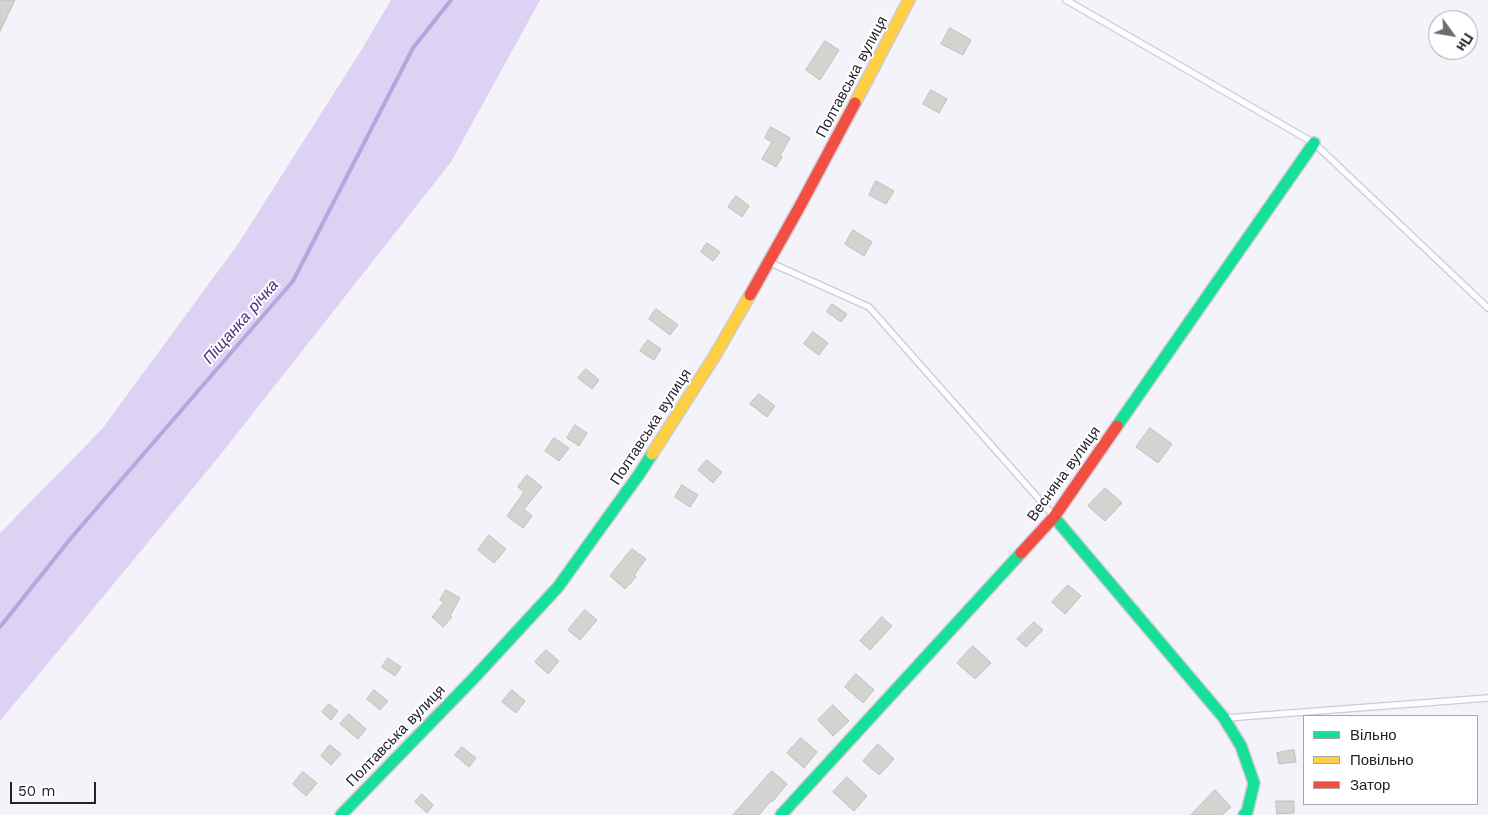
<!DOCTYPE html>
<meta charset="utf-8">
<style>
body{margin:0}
#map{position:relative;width:1488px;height:815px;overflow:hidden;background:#f5f3fa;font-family:"Work Sans",sans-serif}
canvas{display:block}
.legend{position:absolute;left:1303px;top:715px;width:175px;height:90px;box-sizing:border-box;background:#fff;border:1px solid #a8a6ab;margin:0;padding:6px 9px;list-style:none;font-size:15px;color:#25212c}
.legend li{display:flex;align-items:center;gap:10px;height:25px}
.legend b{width:25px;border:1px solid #a8a6ab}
.north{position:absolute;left:1428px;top:10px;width:50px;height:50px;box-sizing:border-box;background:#fff;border:1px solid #a8a6ab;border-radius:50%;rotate:122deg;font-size:14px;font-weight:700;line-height:20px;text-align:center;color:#25212c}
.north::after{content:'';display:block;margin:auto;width:18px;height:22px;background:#6e6a74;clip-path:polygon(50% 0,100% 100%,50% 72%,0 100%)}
.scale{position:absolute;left:10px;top:782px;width:86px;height:22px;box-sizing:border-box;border:2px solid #25212c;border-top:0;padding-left:6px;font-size:15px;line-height:18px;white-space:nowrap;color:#25212c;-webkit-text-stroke:4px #fff;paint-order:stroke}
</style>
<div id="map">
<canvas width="1488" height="815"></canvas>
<ul class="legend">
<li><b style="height:6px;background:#16e098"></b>Вільно</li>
<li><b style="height:6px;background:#ffcf43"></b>Повільно</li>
<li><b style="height:6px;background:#f24e42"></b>Затор</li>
</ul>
<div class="north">Пн</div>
<div class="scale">50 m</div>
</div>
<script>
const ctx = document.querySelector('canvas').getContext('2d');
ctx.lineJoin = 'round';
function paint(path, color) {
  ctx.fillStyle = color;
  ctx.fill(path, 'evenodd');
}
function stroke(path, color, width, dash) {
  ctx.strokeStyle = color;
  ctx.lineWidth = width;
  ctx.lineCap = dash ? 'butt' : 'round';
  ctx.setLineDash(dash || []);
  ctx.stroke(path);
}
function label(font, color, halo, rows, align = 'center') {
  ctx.font = font + ' "Work Sans",sans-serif';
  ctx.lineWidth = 4;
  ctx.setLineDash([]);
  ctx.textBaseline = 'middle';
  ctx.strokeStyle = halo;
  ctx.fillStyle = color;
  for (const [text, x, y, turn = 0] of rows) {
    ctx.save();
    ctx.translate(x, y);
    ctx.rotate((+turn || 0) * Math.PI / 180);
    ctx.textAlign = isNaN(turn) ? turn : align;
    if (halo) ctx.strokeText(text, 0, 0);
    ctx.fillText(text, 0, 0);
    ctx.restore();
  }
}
paint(new Path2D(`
 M 391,0 L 540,0 L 451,162 L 213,464 L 0,721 L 0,533 L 102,429 L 238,244 L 362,49 Z`), '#ddd2f4');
stroke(new Path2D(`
 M 0,627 L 71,538 L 293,281 L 413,48 L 451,0`), '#b7a5dd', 4);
const building = new Path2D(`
 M 0,0 L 15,0 L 0,31 Z
 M 950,28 L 971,40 L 963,55 L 941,44 Z
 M 825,41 L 839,50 L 820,80 L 806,70 Z
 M 931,90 L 947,99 L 939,113 L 923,104 Z
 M 771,127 L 790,138 L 780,156 L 782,157 L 776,167 L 762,159 L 772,142 L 765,138 Z
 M 876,181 L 894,191 L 886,204 L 869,195 Z
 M 736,196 L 749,206 L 742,217 L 728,207 Z
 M 853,230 L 872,242 L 864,256 L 845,244 Z
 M 707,243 L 720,252 L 713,261 L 701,252 Z
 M 832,304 L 847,314 L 841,322 L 827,312 Z
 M 656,309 L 678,325 L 670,335 L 649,319 Z
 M 813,332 L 828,343 L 819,355 L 804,344 Z
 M 648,340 L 661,349 L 654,360 L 640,351 Z
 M 586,369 L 599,380 L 592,389 L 578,378 Z
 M 759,394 L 775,406 L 767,417 L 750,404 Z
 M 575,425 L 587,433 L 579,446 L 567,438 Z
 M 1150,428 L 1172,444 L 1158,463 L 1136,447 Z
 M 554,438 L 569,448 L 559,461 L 545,451 Z
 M 707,460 L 722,472 L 713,483 L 698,470 Z
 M 527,475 L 542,487 L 524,509 L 532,516 L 523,528 L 507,516 L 524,492 L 518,487 Z
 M 682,485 L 698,495 L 690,507 L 675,497 Z
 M 1105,488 L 1122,503 L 1105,521 L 1088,506 Z
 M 489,535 L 506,549 L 494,563 L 478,550 Z
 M 632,549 L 646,559 L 634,575 L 636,577 L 625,589 L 610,576 Z
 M 1068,585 L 1081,596 L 1065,614 L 1052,602 Z
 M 446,590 L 460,598 L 450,616 L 452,617 L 443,627 L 432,617 L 444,602 L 440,600 Z
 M 585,610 L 597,620 L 580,640 L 568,630 Z
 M 882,617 L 892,626 L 870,650 L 860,641 Z
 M 1034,622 L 1043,630 L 1026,647 L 1017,639 Z
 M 973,646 L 991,663 L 975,679 L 957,663 Z
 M 546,650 L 559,661 L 548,674 L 535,662 Z
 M 388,658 L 401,667 L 395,676 L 382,667 Z
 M 856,674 L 874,690 L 863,703 L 845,687 Z
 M 374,690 L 388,701 L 380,710 L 367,699 Z
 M 512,690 L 525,701 L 516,713 L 502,702 Z
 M 329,704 L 338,711 L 331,720 L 322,712 Z
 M 833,705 L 849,721 L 833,736 L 818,720 Z
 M 349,714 L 366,729 L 358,739 L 340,724 Z
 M 801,738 L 817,752 L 804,768 L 787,753 Z
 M 878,744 L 894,759 L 879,775 L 863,761 Z
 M 330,745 L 341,754 L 331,765 L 321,756 Z
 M 462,747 L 476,758 L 469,767 L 455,755 Z
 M 1294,750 L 1296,762 L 1279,764 L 1277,753 Z
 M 772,771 L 787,784 L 772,802 L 771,801 L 759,815 L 733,815 Z
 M 303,772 L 317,783 L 306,796 L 293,784 Z
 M 847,777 L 867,796 L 854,811 L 833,792 Z
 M 1215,790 L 1231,807 L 1222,815 L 1191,815 Z
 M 422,794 L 433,805 L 427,813 L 415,802 Z
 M 1276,801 L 1294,801 L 1294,813 L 1277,814 Z`);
paint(building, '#d3d3d0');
stroke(building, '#bfbebb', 1);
const lane = new Path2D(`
 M 1066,0 L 1314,143 L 1488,308
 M 771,263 L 869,307 L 1053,515
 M 1226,718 L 1488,698`);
const fast = new Path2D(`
 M 1117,426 L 1314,143
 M 1054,517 L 1224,718 L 1241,746 L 1254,783 L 1247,812 L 1244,815
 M 341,815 L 473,679 L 558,587 L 640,473 L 652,454
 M 781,815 L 1021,553`);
const slow = new Path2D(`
 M 855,103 L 909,0
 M 652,454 L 714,357 L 750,295`);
const jam = new Path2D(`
 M 750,295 L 800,206 L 855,103
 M 1021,553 L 1054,517 L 1117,426`);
stroke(lane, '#cdcbd4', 8);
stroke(fast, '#cdcbd4', 14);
stroke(slow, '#cdcbd4', 14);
stroke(jam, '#cdcbd4', 14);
stroke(lane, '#fefdfe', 5.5);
stroke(fast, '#16e098', 11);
stroke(slow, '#ffcf43', 11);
stroke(jam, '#f24e42', 11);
label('15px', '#25212c', '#fff', [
 ["Полтавська вулиця",852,77,-62],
 ["Полтавська вулиця",651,427,-57],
 ["Весняна вулиця",1064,474,-54],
 ["Полтавська вулиця",396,736,-46]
]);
label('italic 16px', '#522b86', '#fff', [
 ["Піщанка річка",241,322,-49]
]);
</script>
